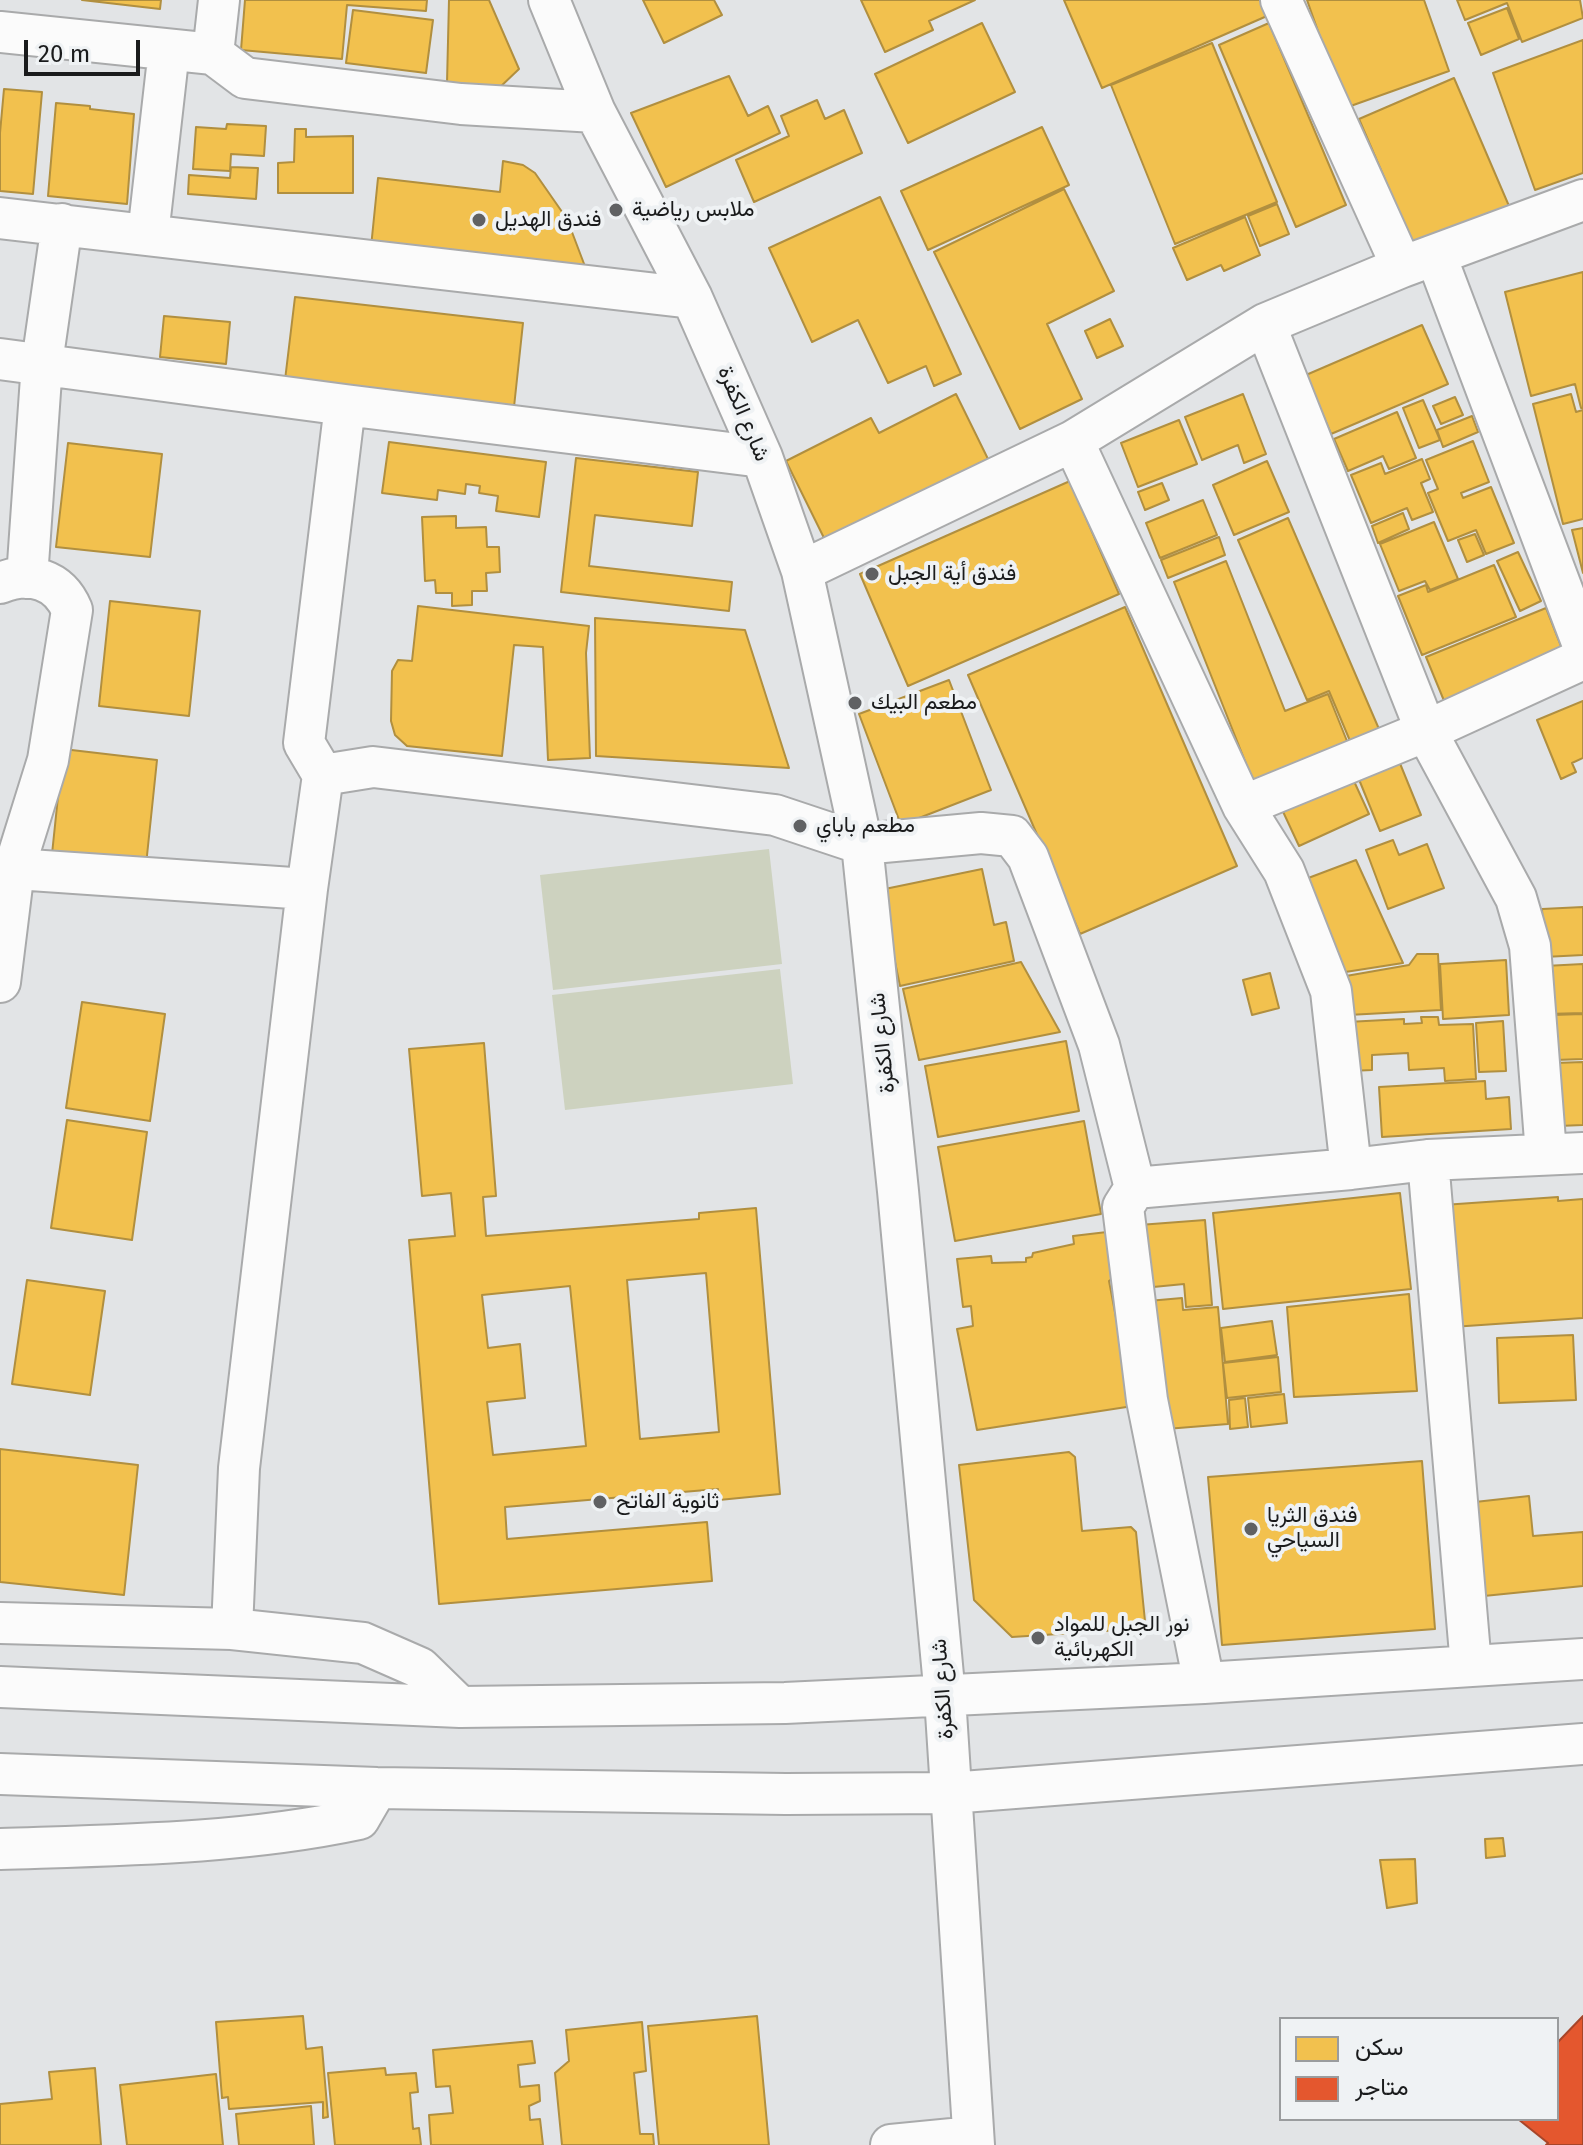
<!DOCTYPE html>
<meta charset="utf-8">
<style>
body{margin:0}
#map{position:relative;width:1583px;height:2145px;overflow:hidden;background:#e2e4e6;font-family:"Fira Sans",Vazirmatn,sans-serif}
canvas{display:block}
.legend{position:absolute;left:1279px;top:2017px;width:280px;height:104px;box-sizing:border-box;background:#eff2f4;border:2px solid #9a9c9e;margin:0;padding:10px 14px;list-style:none;font-size:24px;color:#1a1b1c}
.legend li{display:flex;align-items:center;gap:16px;height:40px}
.legend b{width:40px;border:2px solid #9a9c9e}
.scale{position:absolute;left:24px;top:40px;width:116px;height:36px;box-sizing:border-box;border:4px solid #1a1b1c;border-top:0;padding-left:10px;font-size:24px;line-height:28px;white-space:nowrap;color:#1a1b1c;-webkit-text-stroke:6px #eff2f4;paint-order:stroke}
</style>
<div id="map">
<canvas width="1583" height="2145"></canvas>
<ul class="legend">
<li><b style="height:22px;background:#f2c14e"></b>سكن</li>
<li><b style="height:22px;background:#e4572e"></b>متاجر</li>
</ul>
<div class="scale">20 m</div>
</div>
<script>
const ctx = document.querySelector('canvas').getContext('2d');
ctx.lineJoin = 'round';
function paint(path, color) {
  ctx.fillStyle = color;
  ctx.fill(path, 'evenodd');
}
function stroke(path, color, width, dash) {
  ctx.strokeStyle = color;
  ctx.lineWidth = width;
  ctx.lineCap = dash ? 'butt' : 'round';
  ctx.setLineDash(dash || []);
  ctx.stroke(path);
}
function label(font, color, halo, rows, align = 'center') {
  ctx.font = font + ' "Fira Sans",Vazirmatn,sans-serif';
  ctx.lineWidth = 8;
  ctx.setLineDash([]);
  ctx.textBaseline = 'middle';
  ctx.strokeStyle = halo;
  ctx.fillStyle = color;
  for (const [text, x, y, turn = 0] of rows) {
    ctx.save();
    ctx.translate(x, y);
    ctx.rotate((+turn || 0) * Math.PI / 180);
    ctx.textAlign = isNaN(turn) ? turn : align;
    if (halo) ctx.strokeText(text, 0, 0);
    ctx.fillText(text, 0, 0);
    ctx.restore();
  }
}
paint(new Path2D(`
 M 769,849 L 782,964 L 553,990 L 540,875 Z
 M 780,969 L 793,1084 L 565,1110 L 552,995 Z`), '#cdd2bf');
const homes = new Path2D(`
 M 82,0 L 161,0 L 160,9 Z
 M 245,0 L 427,0 L 426,11 L 347,5 L 342,59 L 241,50 Z
 M 449,0 L 489,0 L 519,69 L 498,89 L 447,83 Z
 M 643,0 L 714,0 L 722,15 L 664,43 Z
 M 861,0 L 975,0 L 929,21 L 933,30 L 885,52 Z
 M 1064,0 L 1260,0 L 1267,16 L 1102,88 Z
 M 1307,0 L 1424,0 L 1449,71 L 1345,108 Z
 M 1457,0 L 1580,0 L 1583,18 L 1522,42 L 1507,3 L 1465,20 Z
 M 1507,8 L 1519,39 L 1481,55 L 1468,23 Z
 M 353,10 L 433,20 L 426,73 L 346,63 Z
 M 982,23 L 1015,92 L 908,143 L 875,74 Z
 M 1269,23 L 1346,205 L 1296,227 L 1219,45 Z
 M 1583,40 L 1583,173 L 1535,190 L 1493,73 Z
 M 1212,43 L 1277,202 L 1175,244 L 1111,85 Z
 M 729,76 L 748,116 L 768,106 L 780,133 L 666,187 L 631,113 Z
 M 1454,78 L 1509,206 L 1414,247 L 1359,119 Z
 M 4,89 L 42,92 L 33,194 L 0,191 L 0,133 Z
 M 817,100 L 825,119 L 844,110 L 862,153 L 754,202 L 736,160 L 789,136 L 781,116 Z
 M 56,103 L 90,106 L 90,109 L 134,114 L 127,204 L 48,196 Z
 M 227,124 L 266,126 L 264,156 L 231,154 L 230,171 L 193,169 L 196,127 L 226,129 Z
 M 1042,127 L 1069,185 L 928,250 L 901,191 Z
 M 295,129 L 306,129 L 306,137 L 353,136 L 353,193 L 278,193 L 278,163 L 294,162 Z
 M 503,161 L 523,165 L 535,173 L 567,219 L 586,269 L 370,257 L 378,178 L 500,192 Z
 M 231,167 L 258,168 L 256,199 L 188,194 L 189,175 L 230,178 Z
 M 1064,189 L 1114,291 L 1047,324 L 1082,399 L 1020,429 L 934,252 Z
 M 880,197 L 961,374 L 934,386 L 926,366 L 888,383 L 858,320 L 812,342 L 769,248 Z
 M 1277,204 L 1289,234 L 1260,246 L 1248,216 Z
 M 1245,217 L 1260,255 L 1224,271 L 1221,265 L 1187,280 L 1173,248 Z
 M 1583,272 L 1583,408 L 1581,408 L 1575,384 L 1531,396 L 1505,292 Z
 M 295,297 L 523,323 L 514,407 L 285,380 Z
 M 164,316 L 230,322 L 226,364 L 160,357 Z
 M 1110,319 L 1123,346 L 1097,358 L 1085,331 Z
 M 1422,325 L 1448,384 L 1331,434 L 1306,375 Z
 M 956,394 L 988,459 L 825,540 L 786,461 L 871,418 L 879,433 Z
 M 1243,394 L 1266,454 L 1244,463 L 1238,445 L 1202,460 L 1185,417 Z
 M 1571,394 L 1576,412 L 1583,410 L 1583,519 L 1563,524 L 1533,404 Z
 M 1455,397 L 1463,415 L 1441,424 L 1433,406 Z
 M 1423,400 L 1440,440 L 1419,448 L 1403,408 Z
 M 1397,412 L 1416,458 L 1389,469 L 1383,456 L 1348,471 L 1334,439 Z
 M 1472,416 L 1478,432 L 1443,447 L 1437,430 Z
 M 1179,420 L 1197,464 L 1138,487 L 1121,443 Z
 M 1473,441 L 1489,482 L 1461,493 L 1463,498 L 1491,487 L 1514,543 L 1486,554 L 1476,530 L 1448,541 L 1428,493 L 1438,489 L 1426,460 Z
 M 389,442 L 546,462 L 539,517 L 496,511 L 498,496 L 479,493 L 480,486 L 466,484 L 465,494 L 438,490 L 437,500 L 382,493 Z
 M 68,443 L 162,454 L 150,557 L 56,547 Z
 M 576,458 L 698,472 L 692,526 L 595,515 L 589,566 L 732,582 L 729,611 L 561,592 Z
 M 1422,459 L 1430,479 L 1421,483 L 1433,512 L 1412,520 L 1407,508 L 1371,523 L 1351,475 L 1381,463 L 1385,474 Z
 M 1267,461 L 1289,512 L 1234,535 L 1213,485 Z
 M 1070,481 L 1119,594 L 908,686 L 860,574 Z
 M 1162,483 L 1169,500 L 1145,510 L 1138,492 Z
 M 1203,500 L 1217,535 L 1160,558 L 1146,523 Z
 M 1403,513 L 1409,529 L 1378,543 L 1372,526 Z
 M 456,516 L 456,528 L 486,527 L 487,547 L 499,547 L 500,572 L 486,573 L 487,591 L 472,591 L 472,605 L 452,606 L 452,593 L 436,593 L 435,580 L 425,581 L 422,517 Z
 M 1288,518 L 1382,736 L 1353,748 L 1329,691 L 1307,700 L 1238,540 Z
 M 1434,522 L 1458,579 L 1430,590 L 1425,581 L 1399,591 L 1380,544 Z
 M 1583,528 L 1583,573 L 1572,530 Z
 M 1475,534 L 1484,555 L 1467,562 L 1458,540 Z
 M 1219,537 L 1225,555 L 1168,578 L 1161,560 Z
 M 1518,552 L 1541,601 L 1520,611 L 1497,561 Z
 M 1226,561 L 1285,711 L 1328,694 L 1351,751 L 1256,789 L 1174,582 Z
 M 1494,565 L 1516,617 L 1422,655 L 1398,596 L 1426,585 L 1428,592 Z
 M 110,601 L 200,611 L 189,716 L 99,706 Z
 M 418,606 L 589,626 L 586,653 L 590,758 L 548,760 L 543,647 L 514,645 L 502,756 L 407,746 L 395,735 L 391,721 L 392,671 L 398,660 L 412,661 Z
 M 1125,607 L 1237,866 L 1080,934 L 968,675 Z
 M 1546,608 L 1566,659 L 1447,708 L 1426,657 Z
 M 595,618 L 745,630 L 789,768 L 596,756 Z
 M 949,680 L 991,790 L 901,825 L 859,714 Z
 M 1583,701 L 1583,758 L 1572,763 L 1576,772 L 1561,779 L 1537,720 Z
 M 63,749 L 157,760 L 146,865 L 52,854 Z
 M 1399,761 L 1421,815 L 1380,831 L 1358,777 Z
 M 1353,779 L 1369,814 L 1299,846 L 1279,803 Z
 M 1393,840 L 1399,855 L 1427,844 L 1444,888 L 1388,909 L 1366,850 Z
 M 1356,860 L 1403,963 L 1339,973 L 1303,880 Z
 M 982,869 L 994,925 L 1006,922 L 1014,961 L 900,986 L 880,890 Z
 M 1583,907 L 1583,955 L 1544,957 L 1542,909 Z
 M 1417,954 L 1438,954 L 1441,1010 L 1348,1015 L 1346,976 L 1409,965 Z
 M 1506,960 L 1509,1015 L 1443,1019 L 1440,964 Z
 M 1021,962 L 1060,1032 L 919,1060 L 903,989 Z
 M 1583,964 L 1583,1013 L 1546,1014 L 1545,966 Z
 M 1270,973 L 1279,1008 L 1252,1015 L 1243,980 Z
 M 82,1002 L 165,1014 L 150,1121 L 66,1108 Z
 M 1583,1014 L 1583,1059 L 1555,1060 L 1553,1015 Z
 M 1421,1017 L 1438,1017 L 1439,1025 L 1473,1024 L 1476,1079 L 1445,1081 L 1444,1068 L 1409,1070 L 1408,1053 L 1372,1055 L 1372,1070 L 1350,1071 L 1347,1022 L 1404,1019 L 1404,1024 L 1422,1023 Z
 M 1503,1021 L 1506,1071 L 1479,1072 L 1476,1023 Z
 M 1066,1041 L 1079,1111 L 938,1137 L 925,1066 Z
 M 484,1043 L 496,1196 L 483,1197 L 486,1236 L 699,1219 L 699,1213 L 756,1208 L 780,1494 L 719,1500 L 718,1489 L 505,1507 L 507,1539 L 707,1522 L 712,1581 L 439,1604 L 409,1240 L 455,1236 L 451,1193 L 422,1196 L 409,1049 ZM 706,1273 L 719,1432 L 640,1439 L 627,1280 ZM 570,1286 L 586,1446 L 493,1455 L 487,1402 L 525,1398 L 520,1344 L 488,1348 L 482,1295 Z
 M 1583,1062 L 1583,1125 L 1558,1126 L 1555,1063 Z
 M 1485,1081 L 1486,1099 L 1509,1097 L 1511,1129 L 1382,1137 L 1379,1087 Z
 M 67,1120 L 147,1132 L 132,1240 L 51,1228 Z
 M 1084,1121 L 1101,1214 L 955,1241 L 938,1147 Z
 M 1400,1193 L 1411,1289 L 1223,1309 L 1213,1213 Z
 M 1558,1197 L 1558,1201 L 1583,1199 L 1583,1318 L 1452,1327 L 1443,1205 Z
 M 1205,1220 L 1212,1305 L 1186,1307 L 1184,1284 L 1143,1288 L 1139,1225 Z
 M 1107,1232 L 1114,1277 L 1109,1281 L 1133,1406 L 977,1430 L 957,1329 L 973,1326 L 971,1306 L 963,1307 L 957,1259 L 991,1256 L 992,1263 L 1026,1262 L 1026,1258 L 1032,1257 L 1033,1253 L 1074,1244 L 1073,1236 Z
 M 27,1280 L 105,1291 L 90,1395 L 12,1384 Z
 M 1409,1294 L 1417,1391 L 1294,1397 L 1287,1307 Z
 M 1182,1298 L 1183,1310 L 1218,1307 L 1228,1424 L 1166,1429 L 1148,1301 Z
 M 1272,1321 L 1277,1355 L 1225,1362 L 1221,1328 Z
 M 1573,1335 L 1576,1400 L 1499,1403 L 1497,1338 Z
 M 1278,1357 L 1281,1392 L 1227,1398 L 1223,1363 Z
 M 1284,1394 L 1287,1423 L 1251,1427 L 1248,1398 Z
 M 1245,1398 L 1248,1427 L 1230,1429 L 1229,1400 Z
 M 0,1449 L 138,1465 L 124,1595 L 0,1582 Z
 M 1069,1452 L 1075,1457 L 1082,1531 L 1131,1527 L 1136,1532 L 1145,1621 L 1136,1629 L 1012,1637 L 974,1600 L 959,1465 Z
 M 1422,1461 L 1435,1629 L 1222,1645 L 1208,1477 Z
 M 1529,1496 L 1533,1536 L 1583,1532 L 1583,1586 L 1474,1597 L 1466,1503 Z
 M 1503,1838 L 1505,1856 L 1486,1858 L 1485,1839 Z
 M 1415,1859 L 1417,1903 L 1387,1908 L 1380,1860 Z
 M 303,2016 L 306,2049 L 322,2047 L 328,2117 L 323,2118 L 323,2102 L 229,2109 L 228,2097 L 222,2098 L 216,2022 Z
 M 757,2016 L 769,2145 L 659,2145 L 648,2026 Z
 M 642,2022 L 646,2071 L 634,2073 L 640,2134 L 653,2134 L 654,2145 L 562,2145 L 555,2073 L 569,2061 L 566,2030 Z
 M 532,2041 L 535,2063 L 518,2065 L 520,2087 L 539,2085 L 540,2101 L 529,2106 L 530,2120 L 540,2119 L 543,2145 L 431,2145 L 429,2115 L 453,2113 L 450,2086 L 436,2087 L 433,2050 Z
 M 95,2068 L 101,2145 L 0,2145 L 0,2104 L 52,2099 L 49,2072 Z
 M 385,2068 L 386,2075 L 416,2073 L 418,2092 L 410,2093 L 413,2129 L 419,2128 L 421,2145 L 335,2145 L 328,2073 Z
 M 216,2074 L 223,2145 L 127,2145 L 120,2085 Z
 M 311,2106 L 314,2145 L 239,2145 L 236,2114 Z`);
paint(homes, '#f2c14e');
stroke(homes, '#b18f3f', 2);
const shops = new Path2D(`
 M 1583,2016 L 1583,2145 L 1546,2145 L 1548,2143 L 1518,2119 L 1557,2119 L 1557,2043 Z`);
paint(shops, '#e4572e');
stroke(shops, '#a74529', 2);
const minor = new Path2D(`
 M 549,0 L 595,112 L 692,298 L 762,457 L 802,571 L 862,844 L 898,1191 L 945,1697 L 974,2145
 M 1281,0 L 1402,267
 M 0,32 L 213,54 L 245,78 L 461,104 L 595,112
 M 213,54 L 219,0
 M 0,218 L 692,298
 M 148,235 L 169,50
 M 1436,256 L 1583,645
 M 1265,324 L 1426,731 L 1516,898 L 1530,946 L 1546,1154
 M 0,359 L 345,405 L 762,457
 M 1073,441 L 1243,806 L 1284,871 L 1331,991 L 1351,1169 L 1428,1160 L 1583,1153
 M 802,571 L 1073,441 L 1265,324 L 1402,267 L 1583,200
 M 27,578 L 42,363 L 62,224
 M 0,583 C 30,571 59,579 72,610 L 48,760 L 14,869 L 0,982
 M 323,775 L 373,767 L 775,815 L 862,844 L 981,833 L 1012,836 L 1028,857 L 1099,1045 L 1135,1188 L 1123,1207 L 1147,1400 L 1204,1683
 M 1243,806 L 1426,731 L 1583,659
 M 0,868 L 307,889
 M 1428,1160 L 1471,1666
 M 1135,1188 L 1351,1169
 M 0,1623 L 232,1629 L 363,1643 L 420,1668 L 460,1707
 M 232,1629 L 239,1468 L 307,889 L 323,775 L 304,743 L 345,405
 M 0,1687 L 460,1707 L 785,1703 L 1204,1683 L 1583,1659
 M 0,1774 L 377,1788 L 786,1794 L 950,1793 L 1583,1744
 M 0,1849 C 120,1845 241,1844 359,1819 L 377,1788
 M 891,2145 L 973,2137`);
stroke(minor, '#a9aaab', 44);
stroke(minor, '#fbfbfb', 40);
for (const [x, y, r, color] of [
 [616,210,8,"#606163"],
 [479,220,8,"#606163"],
 [872,574,8,"#606163"],
 [855,703,8,"#606163"],
 [800,826,8,"#606163"],
 [600,1502,8,"#606163"],
 [1251,1529,8,"#606163"],
 [1038,1638,8,"#606163"]
]) {
  const dot = new Path2D();
  dot.arc(x, y, r, 0, 2 * Math.PI);
  ctx.fillStyle = color;
  ctx.fill(dot);
  stroke(dot, '#eff2f4', 3);
}
label('22px', '#1a1b1c', '#eff2f4', [
 ["ملابس رياضية",632,210],
 ["فندق الهديل",495,220],
 ["فندق أية الجبل",888,574],
 ["مطعم البيك",871,703],
 ["مطعم باباي",816,826],
 ["ثانوية الفاتح",616,1502],
 ["فندق الثريا",1267,1516],
 ["السياحي",1267,1541],
 ["نور الجبل للمواد",1054,1625],
 ["الكهربائية",1054,1650]
], 'left');
label('22px', '#1a1b1c', '#eff2f4', [
 ["شارع الكفرة",743,414,67],
 ["شارع الكفرة",883,1043,-96],
 ["شارع الكفرة",943,1689,-94]
]);
</script>
